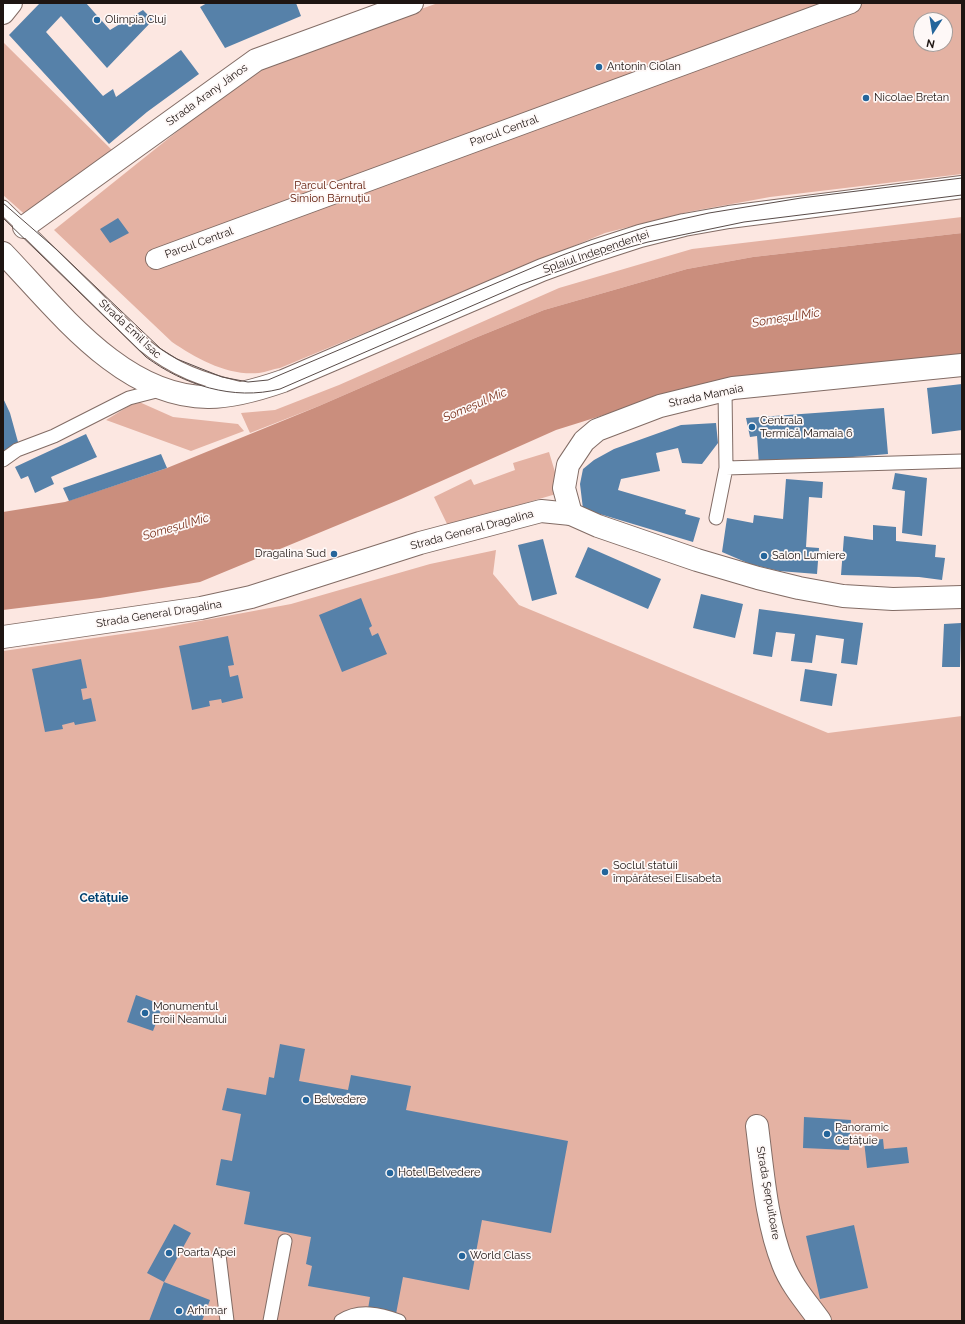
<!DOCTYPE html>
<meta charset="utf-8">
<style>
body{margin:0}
#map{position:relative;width:965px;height:1324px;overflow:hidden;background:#fce7e1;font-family:Raleway,sans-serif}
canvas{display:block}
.frame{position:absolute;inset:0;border:4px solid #1e1512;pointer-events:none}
.north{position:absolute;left:913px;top:12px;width:40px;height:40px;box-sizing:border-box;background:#fef8f7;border:1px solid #a49d9b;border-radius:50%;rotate:192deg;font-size:11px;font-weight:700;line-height:16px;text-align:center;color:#1e1512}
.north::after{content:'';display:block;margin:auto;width:14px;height:18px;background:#24659b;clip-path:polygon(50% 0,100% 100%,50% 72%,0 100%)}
</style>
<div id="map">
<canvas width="965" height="1324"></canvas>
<div class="frame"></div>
<div class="north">N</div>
</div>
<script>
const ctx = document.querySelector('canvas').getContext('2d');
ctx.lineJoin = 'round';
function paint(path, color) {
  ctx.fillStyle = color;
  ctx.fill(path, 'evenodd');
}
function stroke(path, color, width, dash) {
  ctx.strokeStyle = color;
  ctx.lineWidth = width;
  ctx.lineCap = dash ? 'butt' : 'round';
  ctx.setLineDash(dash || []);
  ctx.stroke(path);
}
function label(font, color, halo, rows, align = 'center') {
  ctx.font = font + ' Raleway,sans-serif';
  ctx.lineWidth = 3.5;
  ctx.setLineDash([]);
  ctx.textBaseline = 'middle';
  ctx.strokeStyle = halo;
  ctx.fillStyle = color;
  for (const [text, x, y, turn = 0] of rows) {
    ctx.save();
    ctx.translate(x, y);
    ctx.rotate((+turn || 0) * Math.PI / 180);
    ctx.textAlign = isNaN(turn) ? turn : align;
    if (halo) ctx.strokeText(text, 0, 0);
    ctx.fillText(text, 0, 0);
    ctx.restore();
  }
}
paint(new Path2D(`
 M 438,3 L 962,3 L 962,174 L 770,197 L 688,212 L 605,233 L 280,368 C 273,369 266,372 259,373 C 228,376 197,359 172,342 L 54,230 L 259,66 ZM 921,20 L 945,20 L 945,44 L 921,44 Z
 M 3,42 L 117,155 L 30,219 L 3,195 Z
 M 962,217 L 962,233 L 753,257 L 687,269 L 544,310 L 475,338 L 319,406 L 250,433 L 241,413 L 275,410 L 339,385 L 559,288 L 692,249 Z
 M 137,401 L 173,417 L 238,424 L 244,431 L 191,451 L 106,420 Z
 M 549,452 L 555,472 L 556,494 L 448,526 L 434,497 L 471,479 L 474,485 L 515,470 L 513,463 Z
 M 496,550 L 493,574 L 519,605 L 828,733 L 962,716 L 962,1321 L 3,1321 L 3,651 L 157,629 L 291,604 L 430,564 Z`), '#e4b2a3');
paint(new Path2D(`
 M 962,233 L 962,354 L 623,409 L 556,430 L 401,499 L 200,582 L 100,598 L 3,610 L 3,512 L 65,502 L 167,468 L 319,406 L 475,338 L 544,310 L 687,269 L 753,257 Z`), '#ca8e7d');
paint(new Path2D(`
 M 40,3 L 86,3 L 110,30 L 143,10 L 153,20 L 107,68 L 61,16 L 46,32 L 103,96 L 113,89 L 116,97 L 181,50 L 199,74 L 147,112 L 109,144 L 9,35 Z
 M 207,3 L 296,3 L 301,16 L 225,48 L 200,7 Z
 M 118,218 L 129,233 L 110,243 L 100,229 Z
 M 962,384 L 962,430 L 932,434 L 927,388 Z
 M 3,398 L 10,413 L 18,442 L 3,452 Z
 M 884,408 L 888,454 L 759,465 L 757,436 L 750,437 L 746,418 Z
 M 716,423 L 718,443 L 702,464 L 682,463 L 678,448 L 656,453 L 660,471 L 621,479 L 618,490 L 686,510 L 685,514 L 700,518 L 693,542 L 583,509 L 580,484 L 583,469 L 594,460 L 614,449 L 681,425 Z
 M 86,434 L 97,457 L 51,477 L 54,484 L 35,493 L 28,476 L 21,479 L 15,467 Z
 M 161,454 L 167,468 L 69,501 L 63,488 Z
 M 895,473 L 927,478 L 922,536 L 902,533 L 905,491 L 892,489 Z
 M 786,479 L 823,482 L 822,498 L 809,497 L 806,547 L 819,548 L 817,574 L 779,571 L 750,564 L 722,552 L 727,518 L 753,523 L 754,515 L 783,519 Z
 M 873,525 L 896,527 L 896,541 L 936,545 L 935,557 L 945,558 L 942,580 L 919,577 L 841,575 L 844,536 L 873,540 Z
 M 543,539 L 557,594 L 532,601 L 518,545 Z
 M 588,547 L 661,579 L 648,609 L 575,577 Z
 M 701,594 L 743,604 L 735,638 L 693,628 Z
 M 361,598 L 372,626 L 369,628 L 372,636 L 378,633 L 387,654 L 342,672 L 319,615 Z
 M 759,609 L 863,623 L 857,665 L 841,663 L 844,639 L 816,635 L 812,663 L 791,661 L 795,634 L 776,632 L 772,657 L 753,654 Z
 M 961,623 L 960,667 L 942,667 L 944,624 Z
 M 228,636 L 234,665 L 228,666 L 230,677 L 238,675 L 243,698 L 222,703 L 221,699 L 209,701 L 210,706 L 192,710 L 179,646 Z
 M 81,659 L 87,688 L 81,689 L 83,700 L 91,698 L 96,721 L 75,725 L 74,722 L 62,725 L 63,729 L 45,732 L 32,669 Z
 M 805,669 L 837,674 L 832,706 L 800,701 Z
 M 136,995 L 163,1005 L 153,1031 L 127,1022 Z
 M 280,1044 L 305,1049 L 299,1081 L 348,1090 L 351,1075 L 411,1086 L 406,1110 L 568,1141 L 551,1233 L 482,1220 L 469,1290 L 403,1277 L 396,1314 L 368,1309 L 370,1297 L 308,1286 L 312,1266 L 306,1264 L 311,1237 L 244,1224 L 250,1192 L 216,1185 L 221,1159 L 232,1161 L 241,1114 L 222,1110 L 227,1088 L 266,1095 L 269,1077 L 274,1078 Z
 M 804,1117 L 851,1120 L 849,1150 L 803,1148 Z
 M 883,1139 L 884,1149 L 907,1147 L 909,1163 L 867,1168 L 864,1141 Z
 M 174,1224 L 191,1233 L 164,1282 L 147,1273 Z
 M 854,1225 L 868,1288 L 820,1299 L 806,1236 Z
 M 164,1282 L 210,1300 L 202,1321 L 149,1321 Z`), '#5681a9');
const service = new Path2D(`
 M 3,207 L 144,345 C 174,370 203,380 242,389
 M 3,460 L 17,450 L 54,436 L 129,398 L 164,389
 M 726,468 L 962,461
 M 716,518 L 726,468 L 725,390
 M 219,1255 L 227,1321
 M 270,1321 L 285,1241
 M 341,1321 C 359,1309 380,1314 399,1321`);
const pedestrian = new Path2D(`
 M 156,259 L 851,3`);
const minor = new Path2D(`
 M 24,227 L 256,60 L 412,3
 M 571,514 L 564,488 L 568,465 L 584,441 L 597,430 L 660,406 L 733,388 L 962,365
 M 757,1126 C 763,1172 766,1221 783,1264 C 791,1285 807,1303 820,1321`);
const tertiary = new Path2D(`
 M 3,13 L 11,3
 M 3,637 L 201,608 L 251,597 L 420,543 L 541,511 L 571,514 L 598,526 L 697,560 L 758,578 L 799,588 L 843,596 L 893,599 L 962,597`);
const secondary = new Path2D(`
 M 3,253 C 57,309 123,398 209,397 C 234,397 260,389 283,381 L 542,270 L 594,251 L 640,236 L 684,225 L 729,217 L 962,187`);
stroke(service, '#826c65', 15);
stroke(pedestrian, '#826c65', 22);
stroke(minor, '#826c65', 24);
stroke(tertiary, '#826c65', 24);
stroke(secondary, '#826c65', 24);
stroke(service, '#fff', 13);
stroke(pedestrian, '#fff', 20);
stroke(minor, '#fff', 22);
stroke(tertiary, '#fff', 22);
stroke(secondary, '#fff', 22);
stroke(new Path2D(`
 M 3,203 L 56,249 L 161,349 L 177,359 L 222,377 L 248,382 L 268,380 L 560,256 L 587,246 L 646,227 L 709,213 L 801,198 L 962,178
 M 3,218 L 146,357 C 184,385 233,401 280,389 L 520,285 L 615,251 L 648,242 L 744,222 L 962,195`), '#594c49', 1);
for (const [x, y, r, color] of [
 [97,20,4,"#24659b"],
 [599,67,4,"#24659b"],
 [866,98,4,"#24659b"],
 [752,427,4,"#24659b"],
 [334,554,4,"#24659b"],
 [764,556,4,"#24659b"],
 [605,872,4,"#24659b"],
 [145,1013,4,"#24659b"],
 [306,1100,4,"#24659b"],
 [827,1134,4,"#24659b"],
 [390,1173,4,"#24659b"],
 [169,1253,4,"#24659b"],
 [462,1256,4,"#24659b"],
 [179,1311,4,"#24659b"]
]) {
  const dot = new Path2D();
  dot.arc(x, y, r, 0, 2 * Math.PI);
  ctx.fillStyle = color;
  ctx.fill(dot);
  stroke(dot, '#fef8f7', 1.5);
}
label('11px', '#1e1512', '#fef8f7', [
 ["Olimpia Cluj",105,20],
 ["Antonin Ciolan",607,67],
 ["Nicolae Bretan",874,98],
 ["Centrala",760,421],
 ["Termică Mamaia 6",760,434],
 ["Dragalina Sud",326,554,"right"],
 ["Salon Lumiere",772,556],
 ["Soclul statuii",613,866],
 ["împărătesei Elisabeta",613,879],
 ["Monumentul",153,1007],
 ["Eroii Neamului",153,1020],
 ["Belvedere",314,1100],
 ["Panoramic",835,1128],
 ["Cetățuie",835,1141],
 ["Hotel Belvedere",398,1173],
 ["Poarta Apei",177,1253],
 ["World Class",470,1256],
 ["Arhimar",187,1311]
], 'left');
label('11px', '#1e1512', '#fef8f7', [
 ["Strada Arany János",207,95,-36],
 ["Parcul Central",504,131,-20],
 ["Parcul Central",199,243,-20],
 ["Splaiul Independenței",596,252,-19],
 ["Strada Emil Isac",130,329,43],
 ["Strada Mamaia",706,396,-12],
 ["Strada General Dragalina",472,530,-15],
 ["Strada General Dragalina",159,614,-9],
 ["Strada Șerpuitoare",768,1193,80]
]);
label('11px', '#5b1400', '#fef8f7', [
 ["Parcul Central",330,186],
 ["Simion Bărnuțiu",330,199]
]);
label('italic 12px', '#7b321d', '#fef8f7', [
 ["Someșul Mic",786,318,-9],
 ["Someșul Mic",475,405,-23],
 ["Someșul Mic",176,527,-16]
]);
label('bold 12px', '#004271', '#fef8f7', [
 ["Cetățuie",104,898]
]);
</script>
